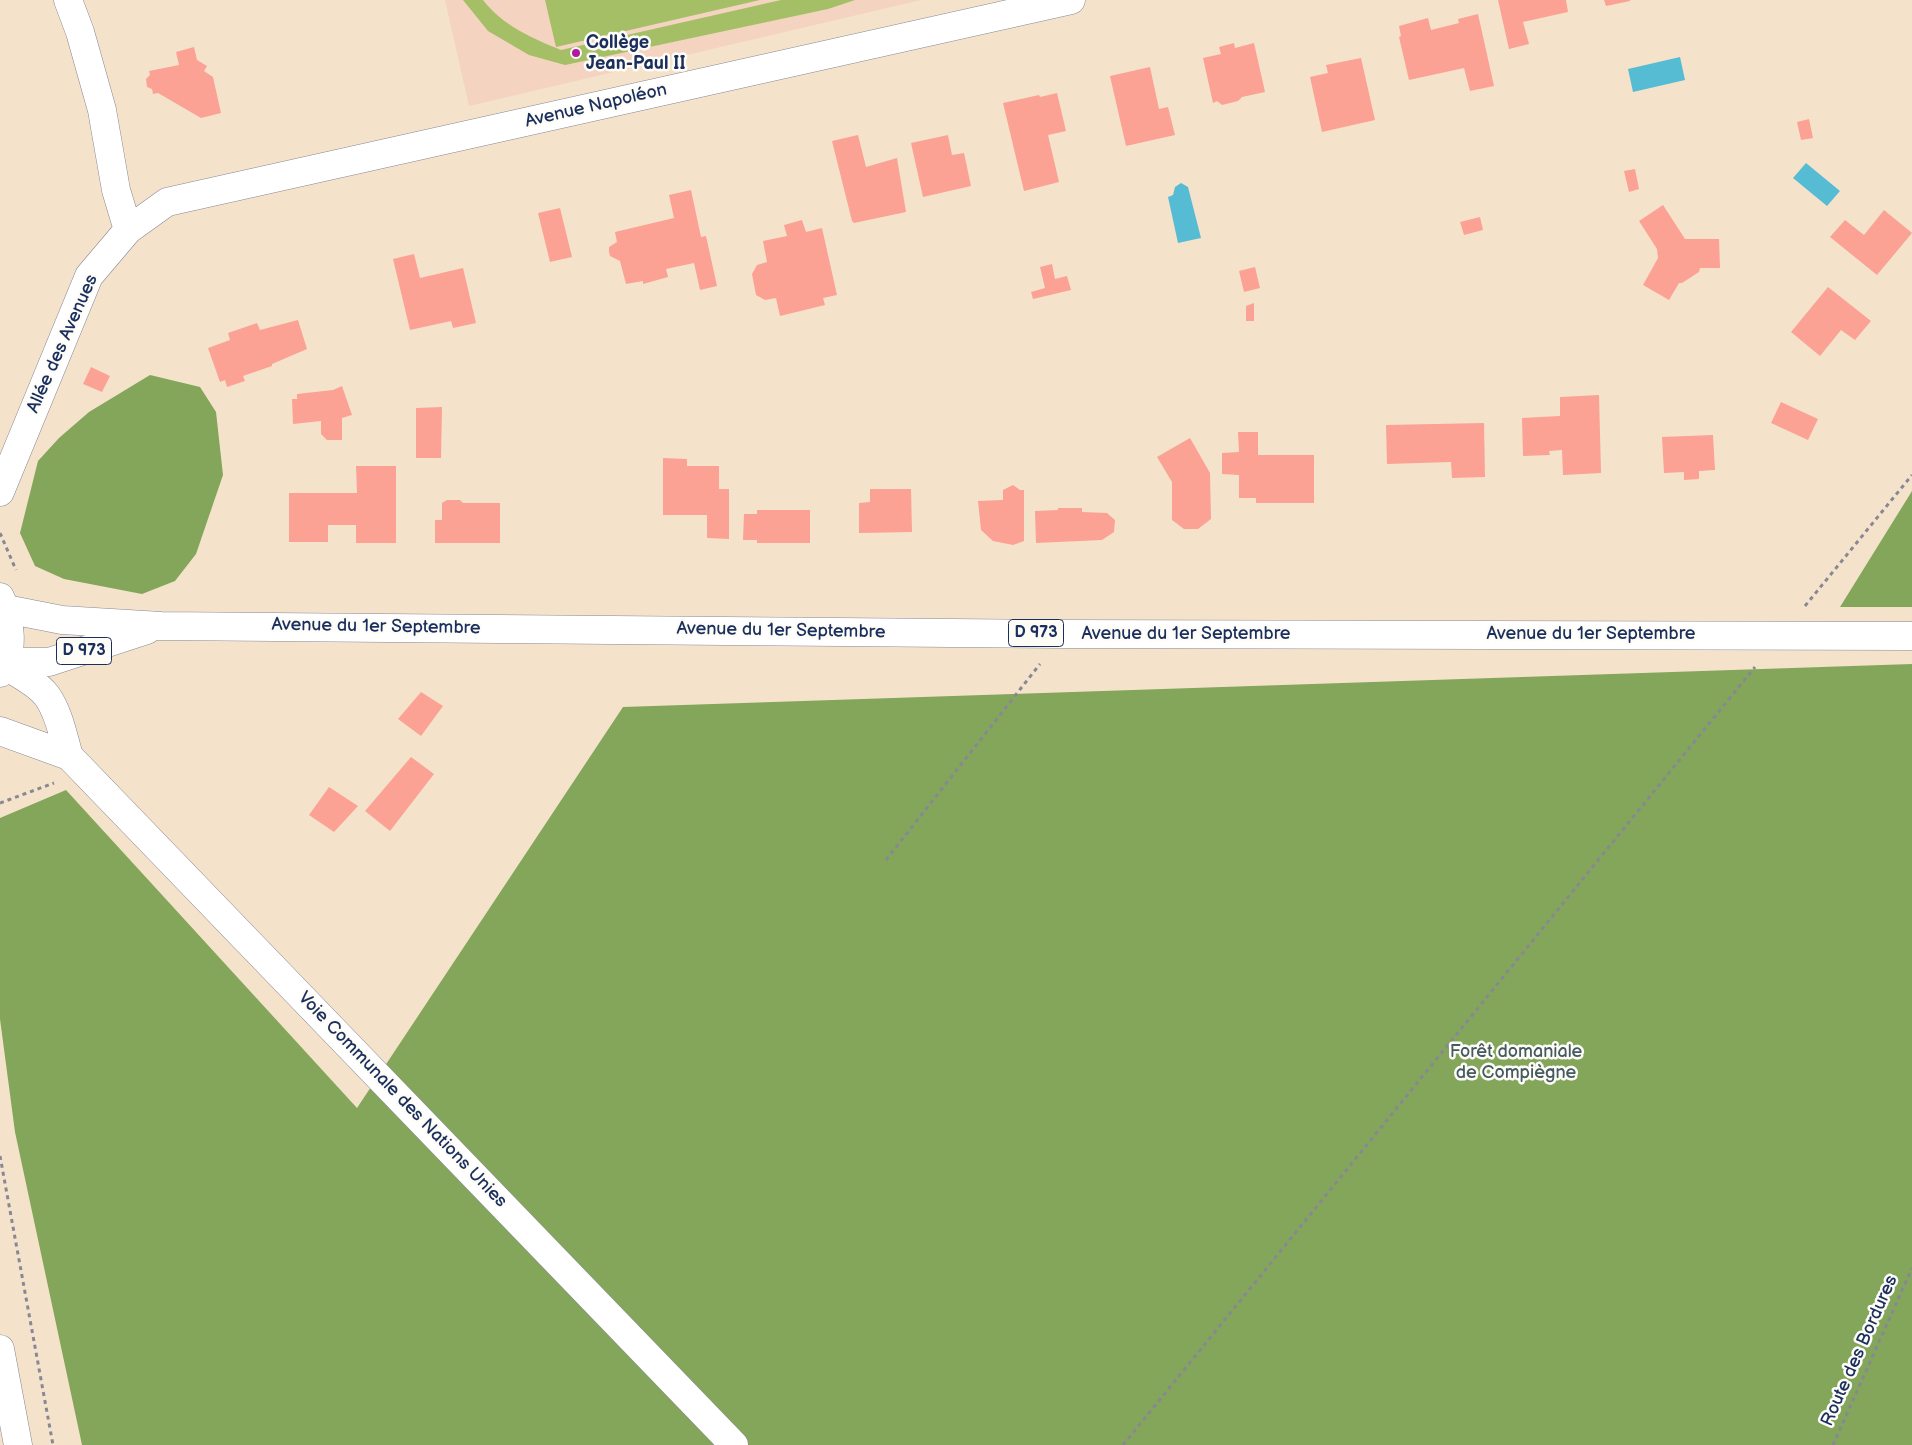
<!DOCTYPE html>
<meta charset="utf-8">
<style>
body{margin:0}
canvas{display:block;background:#f5e2ca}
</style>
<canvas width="1912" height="1445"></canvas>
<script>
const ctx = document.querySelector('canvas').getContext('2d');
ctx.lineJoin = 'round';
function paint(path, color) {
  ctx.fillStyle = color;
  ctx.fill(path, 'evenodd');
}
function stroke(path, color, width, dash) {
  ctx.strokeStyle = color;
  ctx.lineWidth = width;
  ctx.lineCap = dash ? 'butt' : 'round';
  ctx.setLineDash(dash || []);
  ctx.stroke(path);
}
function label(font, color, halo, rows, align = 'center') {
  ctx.font = font + ' "Balsamiq Sans",sans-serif';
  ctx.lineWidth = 5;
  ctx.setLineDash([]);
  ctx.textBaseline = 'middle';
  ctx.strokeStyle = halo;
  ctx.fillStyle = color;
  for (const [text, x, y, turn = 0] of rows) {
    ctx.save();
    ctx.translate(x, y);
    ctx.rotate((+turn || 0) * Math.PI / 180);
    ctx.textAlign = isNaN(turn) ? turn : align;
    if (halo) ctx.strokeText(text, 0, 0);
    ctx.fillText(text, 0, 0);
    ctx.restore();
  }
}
paint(new Path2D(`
 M 445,0 L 921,0 L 469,106 Z`), '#f5d3c1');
paint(new Path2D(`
 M 463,0 L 483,0 C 503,26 532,38 561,50 L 781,0 L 855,0 L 828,9 L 565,65 L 529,55 L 488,31 Z
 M 545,0 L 760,0 L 556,47 Z`), '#a4bf66');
paint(new Path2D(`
 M 150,375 L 200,387 L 216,412 L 223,475 L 196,554 L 175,581 L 142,594 L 64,579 L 35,566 L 20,533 L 38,461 L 59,438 L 89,412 Z
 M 1912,491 L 1912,607 L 1840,607 Z
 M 1912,664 L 1912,1445 L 82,1445 L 15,1132 L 0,1019 L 0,818 L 66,790 L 357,1108 L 623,707 Z`), '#83a65b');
paint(new Path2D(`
 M 1680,57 L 1685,80 L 1633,92 L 1628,69 Z
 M 1806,163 L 1840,191 L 1827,206 L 1793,178 Z
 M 1181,183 L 1188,187 L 1201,238 L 1178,243 L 1168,197 L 1173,195 L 1175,187 Z`), '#56bcd4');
paint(new Path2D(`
 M 1498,0 L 1566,0 L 1568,12 L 1523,22 L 1529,44 L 1509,49 Z
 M 1604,0 L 1630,0 L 1630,1 L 1606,6 Z
 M 1478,14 L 1494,86 L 1470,91 L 1464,68 L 1409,80 L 1399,37 L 1401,36 L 1399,26 L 1428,18 L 1431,30 L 1459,23 L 1458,19 Z
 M 1234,43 L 1235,48 L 1254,43 L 1265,92 L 1242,97 L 1238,101 L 1222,105 L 1217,101 L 1213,103 L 1203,58 L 1221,54 L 1219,47 Z
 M 194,47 L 197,60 L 207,66 L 204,71 L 213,77 L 221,113 L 201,118 L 158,93 L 153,94 L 152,89 L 147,87 L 146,79 L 150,75 L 149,71 L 179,65 L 176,52 Z
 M 1361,58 L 1375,120 L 1322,132 L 1310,77 L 1328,73 L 1326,65 Z
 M 1150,67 L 1159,109 L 1168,107 L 1175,135 L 1126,146 L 1110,76 Z
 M 1057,93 L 1066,131 L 1048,135 L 1059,182 L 1024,191 L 1003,103 L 1039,95 L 1040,97 Z
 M 1809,119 L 1813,138 L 1801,140 L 1797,122 Z
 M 858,135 L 866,167 L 897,158 L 906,212 L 854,223 L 852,221 L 832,141 Z
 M 948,135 L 952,155 L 964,153 L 971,186 L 923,197 L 911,143 Z
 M 1635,169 L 1639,189 L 1629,192 L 1624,171 Z
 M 691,190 L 701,237 L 706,236 L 717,286 L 700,290 L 694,263 L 666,269 L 668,277 L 643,284 L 643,281 L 626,284 L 620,261 L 610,256 L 609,252 L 609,247 L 617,242 L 615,232 L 674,218 L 669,195 Z
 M 1663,205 L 1685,239 L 1719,239 L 1720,268 L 1700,268 L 1699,272 L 1682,283 L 1679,283 L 1669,300 L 1643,285 L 1658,258 L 1657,249 L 1639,221 Z
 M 560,208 L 572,257 L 550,262 L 538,213 Z
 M 1884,210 L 1912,233 L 1877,275 L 1830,237 L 1845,220 L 1864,235 Z
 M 1480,217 L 1483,230 L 1464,235 L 1460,222 Z
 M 802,220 L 806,232 L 822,228 L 837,295 L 823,298 L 825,305 L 780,316 L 776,298 L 765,300 L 756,295 L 752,274 L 757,265 L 767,262 L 763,241 L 787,236 L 784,225 Z
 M 414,254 L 420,278 L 463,268 L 476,323 L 453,328 L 451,321 L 410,330 L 393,259 Z
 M 1052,264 L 1055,279 L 1067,276 L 1071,290 L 1033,299 L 1031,292 L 1045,288 L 1040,267 Z
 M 1255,267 L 1260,288 L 1244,292 L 1239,271 Z
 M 1828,287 L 1871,321 L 1855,340 L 1841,330 L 1820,356 L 1791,332 Z
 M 1254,303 L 1254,321 L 1246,321 L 1246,306 Z
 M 298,320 L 307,349 L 272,364 L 272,366 L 243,376 L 245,381 L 227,387 L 225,380 L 220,382 L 208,348 L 230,340 L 228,333 L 257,323 L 260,330 Z
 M 91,367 L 110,376 L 102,392 L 83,384 Z
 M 342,386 L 352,415 L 342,418 L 342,440 L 327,440 L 321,434 L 321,421 L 293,424 L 292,399 L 297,399 L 297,394 L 333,390 Z
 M 1599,395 L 1601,473 L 1563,475 L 1562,450 L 1549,451 L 1550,455 L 1523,456 L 1522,418 L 1560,416 L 1560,397 Z
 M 1781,402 L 1818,419 L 1808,440 L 1771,423 Z
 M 442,407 L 441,458 L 416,458 L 416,408 Z
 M 1484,423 L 1485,477 L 1452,478 L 1451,462 L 1387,464 L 1386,425 Z
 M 1238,432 L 1258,432 L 1258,455 L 1314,455 L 1314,503 L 1256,503 L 1256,498 L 1239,498 L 1239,475 L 1222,474 L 1222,453 L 1239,452 Z
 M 1713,435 L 1715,470 L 1699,471 L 1699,479 L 1684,480 L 1684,472 L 1664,473 L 1662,437 Z
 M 1190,438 L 1210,473 L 1211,519 L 1198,529 L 1184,529 L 1172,520 L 1172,482 L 1157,457 Z
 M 663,458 L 687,459 L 687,466 L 719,466 L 719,489 L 729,489 L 729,539 L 707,538 L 707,515 L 663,515 Z
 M 356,466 L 396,466 L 396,543 L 356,543 L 356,525 L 328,525 L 328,542 L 289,542 L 289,493 L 357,493 Z
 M 1013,485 L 1020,490 L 1024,490 L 1024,541 L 1013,545 L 993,541 L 981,530 L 978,501 L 1003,500 L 1003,490 Z
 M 870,489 L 911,489 L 912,532 L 859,533 L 859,503 L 870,502 Z
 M 447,500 L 460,500 L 463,503 L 500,503 L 500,543 L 435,543 L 435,520 L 442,520 L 442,503 Z
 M 1058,508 L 1082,508 L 1082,512 L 1107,513 L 1115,520 L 1114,532 L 1102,540 L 1036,543 L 1035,511 L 1058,510 Z
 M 757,510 L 810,510 L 810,543 L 757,543 L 757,540 L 743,540 L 744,514 L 757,514 Z
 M 421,692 L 443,706 L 421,736 L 398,719 Z
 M 411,757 L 434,774 L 390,831 L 365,811 Z
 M 329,787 L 358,806 L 334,832 L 309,815 Z`), '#fba295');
const minor = new Path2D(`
 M 68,0 L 80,32 L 102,110 L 116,190 L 128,230
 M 0,492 L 89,276 L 128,230 L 167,202 L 1071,0`);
const secondary = new Path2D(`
 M 5,666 C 19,674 37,683 47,696 C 59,713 63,736 69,756
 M 0,731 L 69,756 L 734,1445`);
const primary = new Path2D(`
 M 0,597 C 11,618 15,653 0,673
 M 6,609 L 62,620 L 161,626 L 1063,634 L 1912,636
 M 6,662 L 49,662 L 147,630
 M 0,1349 L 18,1445`);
stroke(minor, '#888894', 29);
stroke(secondary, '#888894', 29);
stroke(primary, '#888894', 29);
stroke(new Path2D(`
 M 0,533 L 16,570
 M 1805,606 L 1912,475
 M 0,803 L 54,783
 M 886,860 L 1040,664
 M 0,1156 L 53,1445
 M 1123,1445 L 1755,667
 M 1833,1445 L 1912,1268`), '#888894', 3, [4, 4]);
stroke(minor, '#fff', 28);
stroke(secondary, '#fff', 28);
stroke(primary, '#fff', 28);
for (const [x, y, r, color] of [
 [576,53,5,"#b5179e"]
]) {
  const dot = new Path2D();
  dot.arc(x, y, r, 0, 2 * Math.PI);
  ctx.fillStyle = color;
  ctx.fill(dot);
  stroke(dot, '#fdfcf7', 2);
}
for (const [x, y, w] of [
 [1036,633,55],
 [84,651,55]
]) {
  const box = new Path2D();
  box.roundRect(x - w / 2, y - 13.5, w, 27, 4);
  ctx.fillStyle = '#fdfcf7';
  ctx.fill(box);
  stroke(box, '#1b2f5e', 1);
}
label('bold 16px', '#1b2f5e', null, [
 ["D 973",1036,633],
 ["D 973",84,651]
]);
label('bold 18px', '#1b2f5e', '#fdfcf7', [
 ["Collège",586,43],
 ["Jean-Paul II",586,64]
], 'left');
label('18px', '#1b2f5e', '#fdfcf7', [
 ["Avenue Napoléon",596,106,-13],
 ["Allée des Avenues",63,344,-66],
 ["Avenue du 1er Septembre",376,627,1],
 ["Avenue du 1er Septembre",781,631,1],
 ["Avenue du 1er Septembre",1186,634],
 ["Avenue du 1er Septembre",1591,634],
 ["Voie Communale des Nations Unies",402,1100,46],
 ["Route des Bordures",1860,1351,-66]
]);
label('18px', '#445a60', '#fdfcf7', [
 ["Forêt domaniale",1516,1052],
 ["de Compiègne",1516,1073]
]);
</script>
